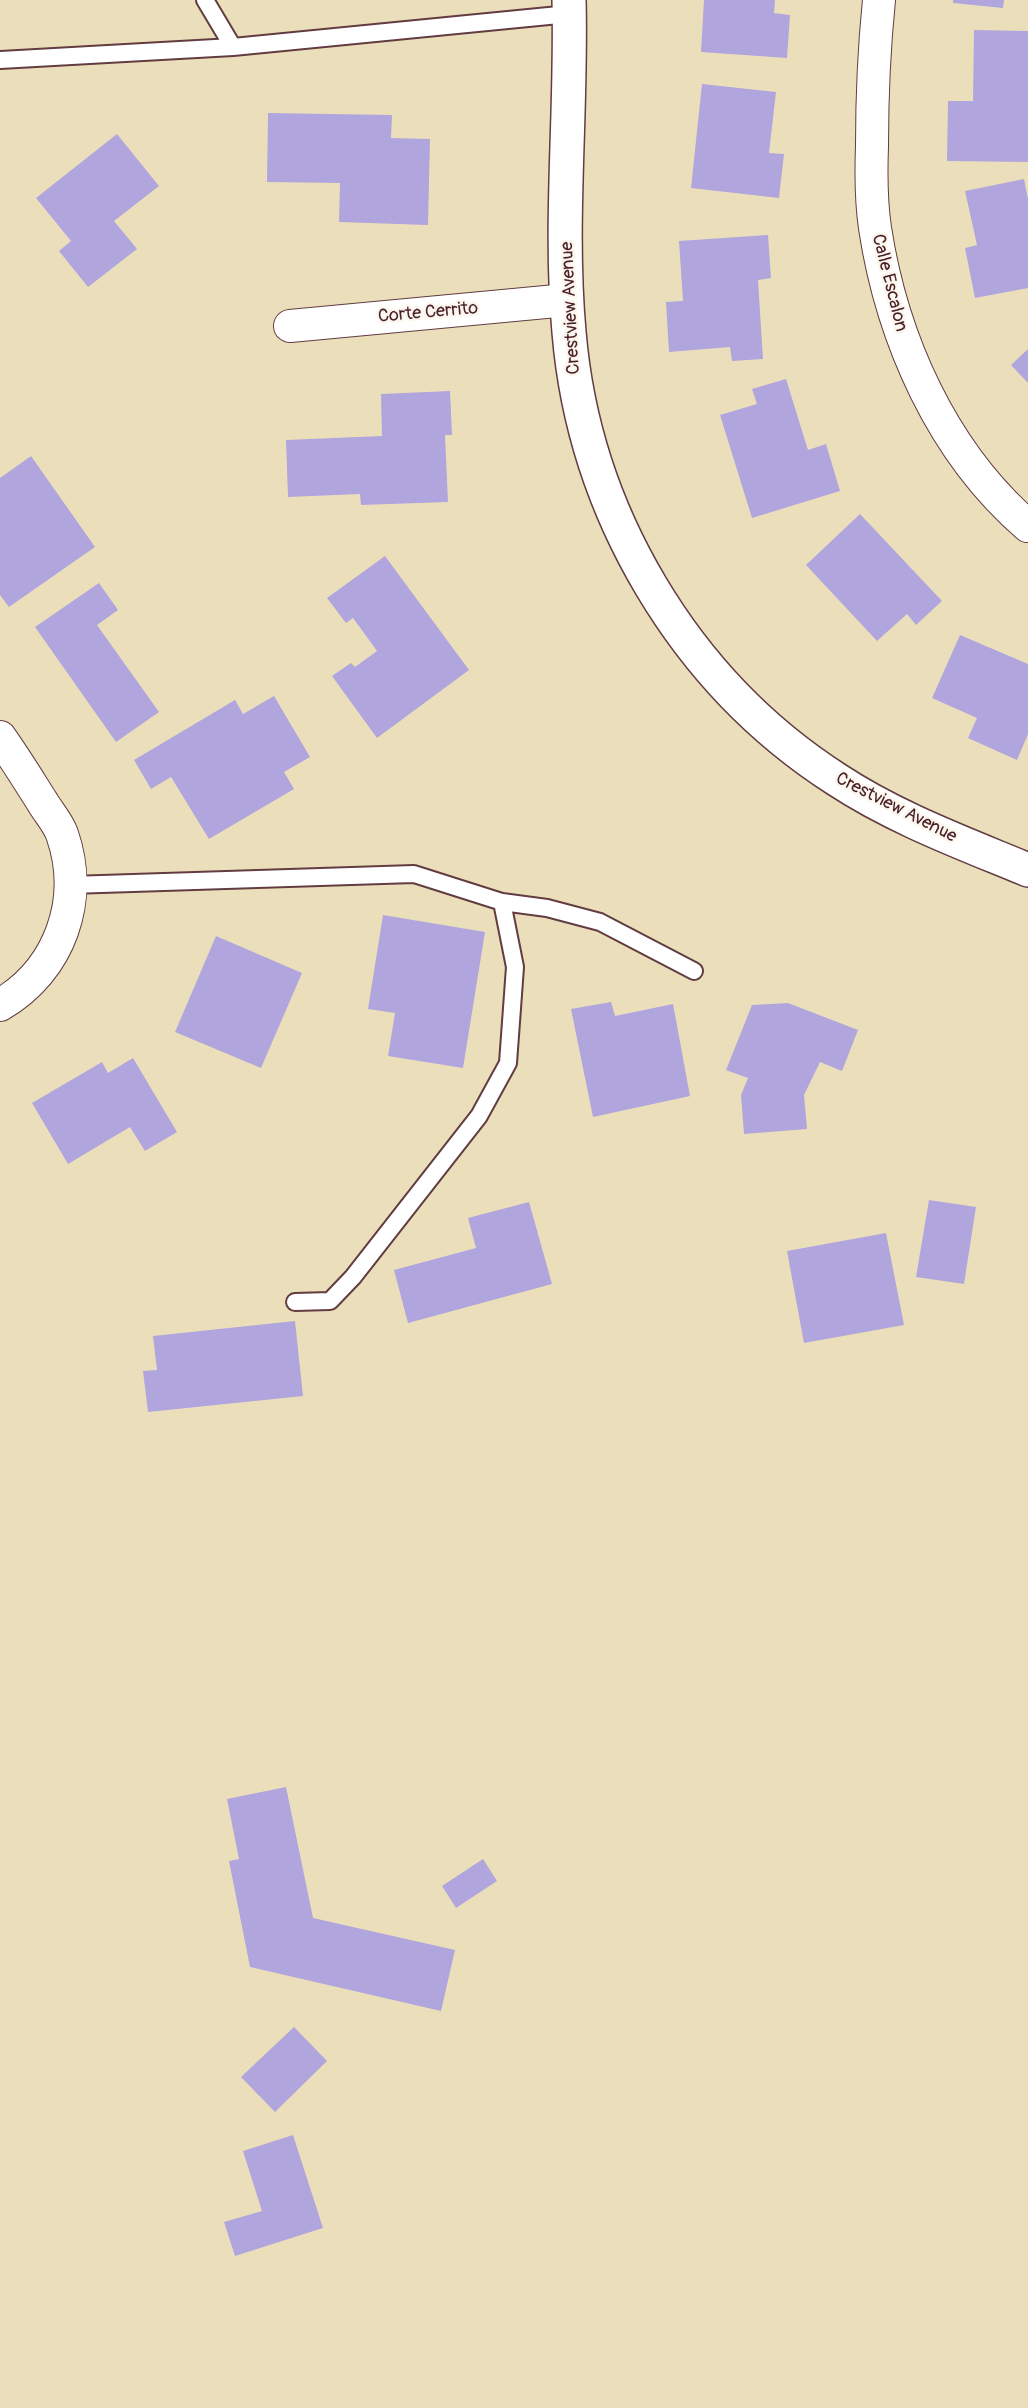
<!DOCTYPE html>
<style>
body{margin:0}
canvas{display:block;background:#ebdfbb}
</style>
<canvas width="1028" height="2408"></canvas>
<script>
const ctx = document.querySelector('canvas').getContext('2d');
ctx.lineJoin = 'round';
function paint(path, color) {
  ctx.fillStyle = color;
  ctx.fill(path, 'evenodd');
}
function stroke(path, color, width, dash) {
  ctx.strokeStyle = color;
  ctx.lineWidth = width;
  ctx.lineCap = dash ? 'butt' : 'round';
  ctx.setLineDash(dash || []);
  ctx.stroke(path);
}
function label(font, color, halo, rows, align = 'center') {
  ctx.font = font + ' Pangolin,sans-serif';
  ctx.lineWidth = 5;
  ctx.setLineDash([]);
  ctx.textBaseline = 'middle';
  ctx.strokeStyle = halo;
  ctx.fillStyle = color;
  for (const [text, x, y, turn = 0] of rows) {
    ctx.save();
    ctx.translate(x, y);
    ctx.rotate((+turn || 0) * Math.PI / 180);
    ctx.textAlign = isNaN(turn) ? turn : align;
    if (halo) ctx.strokeText(text, 0, 0);
    ctx.fillText(text, 0, 0);
    ctx.restore();
  }
}
paint(new Path2D(`
 M 704,0 L 775,0 L 774,13 L 790,15 L 787,58 L 701,52 Z
 M 953,0 L 1004,0 L 1003,8 L 953,3 Z
 M 974,30 L 1028,31 L 1028,162 L 947,161 L 948,101 L 973,101 Z
 M 702,84 L 776,92 L 769,153 L 784,154 L 779,198 L 691,188 Z
 M 268,113 L 392,115 L 391,138 L 430,139 L 428,225 L 339,222 L 340,183 L 267,182 Z
 M 117,134 L 159,186 L 114,221 L 137,249 L 88,287 L 59,251 L 71,241 L 36,198 Z
 M 1024,179 L 1028,199 L 1028,288 L 975,298 L 965,248 L 977,245 L 965,191 Z
 M 768,235 L 771,278 L 758,280 L 763,359 L 732,361 L 730,347 L 669,352 L 666,302 L 683,301 L 679,241 Z
 M 1028,349 L 1028,383 L 1011,365 Z
 M 786,379 L 808,450 L 826,444 L 840,491 L 752,518 L 720,415 L 757,404 L 752,389 Z
 M 450,391 L 452,435 L 445,435 L 448,502 L 361,505 L 360,494 L 288,497 L 286,440 L 382,436 L 381,394 Z
 M 31,456 L 95,547 L 9,607 L 0,595 L 0,478 Z
 M 860,514 L 942,601 L 916,625 L 907,614 L 877,641 L 806,565 Z
 M 385,556 L 469,670 L 377,738 L 332,676 L 351,663 L 355,667 L 377,651 L 353,618 L 346,623 L 327,598 Z
 M 99,583 L 118,610 L 97,625 L 159,712 L 116,742 L 35,627 Z
 M 960,635 L 1028,664 L 1028,734 L 1017,760 L 968,738 L 977,718 L 932,698 Z
 M 274,696 L 310,757 L 284,772 L 294,789 L 209,839 L 171,777 L 151,789 L 134,760 L 235,700 L 243,714 Z
 M 383,915 L 485,932 L 463,1068 L 388,1056 L 395,1013 L 368,1009 Z
 M 216,936 L 302,973 L 261,1068 L 175,1032 Z
 M 611,1002 L 615,1016 L 673,1004 L 690,1096 L 593,1117 L 571,1009 Z
 M 788,1003 L 858,1030 L 842,1071 L 820,1062 L 804,1095 L 807,1129 L 744,1134 L 741,1095 L 748,1078 L 726,1070 L 752,1005 Z
 M 133,1058 L 177,1132 L 145,1151 L 130,1127 L 68,1164 L 32,1103 L 102,1062 L 108,1073 Z
 M 929,1200 L 976,1207 L 964,1284 L 916,1277 Z
 M 529,1202 L 552,1284 L 408,1323 L 394,1270 L 476,1248 L 468,1218 Z
 M 886,1233 L 904,1325 L 804,1343 L 787,1251 Z
 M 295,1321 L 303,1396 L 148,1412 L 143,1371 L 157,1370 L 153,1336 Z
 M 286,1787 L 313,1918 L 455,1950 L 441,2011 L 250,1967 L 229,1861 L 239,1859 L 227,1799 Z
 M 483,1859 L 497,1881 L 456,1908 L 442,1886 Z
 M 294,2027 L 327,2061 L 275,2112 L 241,2077 Z
 M 293,2135 L 323,2228 L 235,2256 L 224,2222 L 262,2211 L 243,2151 Z`), '#b1a5dd');
const lane = new Path2D(`
 M 205,0 L 233,47
 M 0,60 L 233,47 L 569,14
 M 70,885 L 414,874 L 502,902 L 515,967 L 508,1063 L 479,1116 L 353,1277 L 330,1301 L 295,1302
 M 502,902 L 547,908 L 600,922 L 694,971`);
const street = new Path2D(`
 M 879,0 C 874,49 872,97 872,146 C 871,173 871,201 875,228 C 892,339 942,452 1028,526
 M 290,326 L 567,300
 M 0,737 C 15,758 29,781 43,803 C 49,813 58,823 62,834 C 85,900 60,970 0,1005`);
const secondary = new Path2D(`
 M 569,0 C 572,110 559,222 569,332 C 584,512 684,681 836,779 C 895,818 963,843 1028,870`);
stroke(lane, '#623c41', 20);
stroke(street, '#623c41', 34);
stroke(secondary, '#623c41', 36);
stroke(lane, '#fff', 16);
stroke(street, '#fff', 32);
stroke(secondary, '#fff', 33);
label('18px', '#4a1f2b', '#fbf7ec', [
 ["Calle Escalon",889,283,76],
 ["Crestview Avenue",571,308,-93],
 ["Corte Cerrito",428,313,-5],
 ["Crestview Avenue",896,808,27]
]);
</script>
